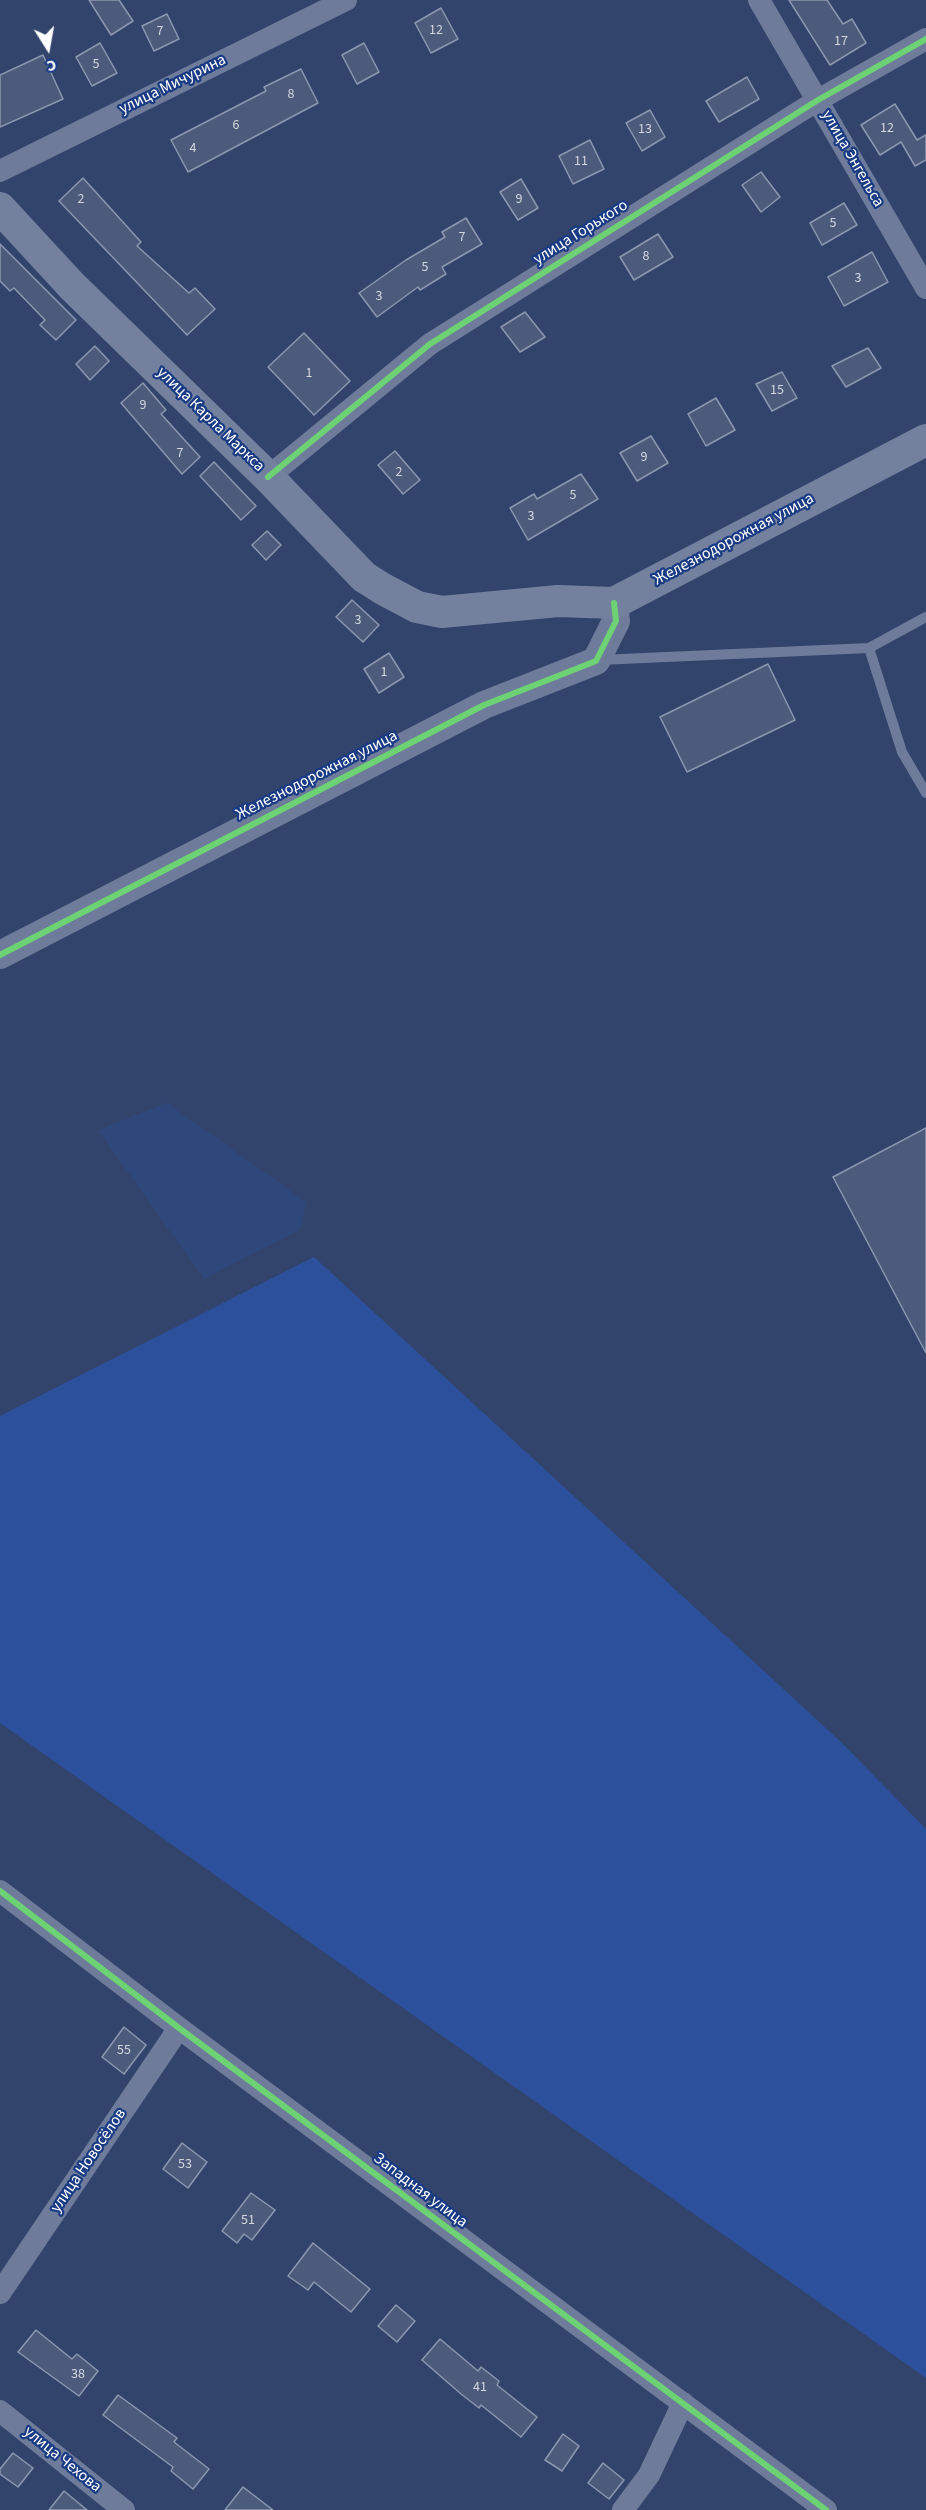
<!DOCTYPE html>
<meta charset="utf-8">
<style>
body{margin:0}
#map{position:relative;width:926px;height:2510px;overflow:hidden;background:#32446c;font-family:"Source Sans 3",sans-serif}
canvas{display:block}
.north{position:absolute;left:18px;top:18px;width:60px;height:60px;-webkit-text-stroke:4px #193b84;paint-order:stroke;rotate:169deg;font-size:16px;font-weight:700;line-height:24px;text-align:center;color:#fff}
.north::after{content:'';display:block;margin:auto;width:21px;height:27px;background:#fff;clip-path:polygon(50% 0,100% 100%,50% 72%,0 100%)}
</style>
<div id="map">
<canvas width="926" height="2510"></canvas>
<div class="north">С</div>
</div>
<script>
const ctx = document.querySelector('canvas').getContext('2d');
ctx.lineJoin = 'round';
function paint(path, color) {
  ctx.fillStyle = color;
  ctx.fill(path, 'evenodd');
}
function stroke(path, color, width, dash) {
  ctx.strokeStyle = color;
  ctx.lineWidth = width;
  ctx.lineCap = dash ? 'butt' : 'round';
  ctx.setLineDash(dash || []);
  ctx.stroke(path);
}
function label(font, color, halo, rows, align = 'center') {
  ctx.font = font + ' "Source Sans 3",sans-serif';
  ctx.lineWidth = 4.5;
  ctx.setLineDash([]);
  ctx.textBaseline = 'middle';
  ctx.strokeStyle = halo;
  ctx.fillStyle = color;
  for (const [text, x, y, turn = 0] of rows) {
    ctx.save();
    ctx.translate(x, y);
    ctx.rotate((+turn || 0) * Math.PI / 180);
    ctx.textAlign = isNaN(turn) ? turn : align;
    if (halo) ctx.strokeText(text, 0, 0);
    ctx.fillText(text, 0, 0);
    ctx.restore();
  }
}
paint(new Path2D(`
 M 314,1257 L 841,1742 L 926,1829 L 926,2378 L 0,1723 L 0,1416 Z`), '#2d509c');
paint(new Path2D(`
 M 167,1103 L 306,1202 L 300,1230 L 204,1279 L 98,1130 Z`), '#2f487c');
const building = new Path2D(`
 M 89,0 L 119,0 L 133,21 L 111,35 Z
 M 789,0 L 827,0 L 843,24 L 852,19 L 866,43 L 830,65 Z
 M 441,8 L 458,39 L 431,53 L 415,23 Z
 M 167,14 L 179,39 L 154,51 L 142,26 Z
 M 100,43 L 117,73 L 92,86 L 76,57 Z
 M 364,43 L 379,72 L 357,84 L 342,55 Z
 M 43,55 L 63,99 L 0,127 L 0,75 Z
 M 301,69 L 318,103 L 188,172 L 171,140 L 266,91 L 264,87 Z
 M 747,77 L 759,99 L 719,122 L 706,101 Z
 M 895,104 L 917,140 L 926,135 L 926,160 L 915,166 L 901,142 L 880,155 L 861,125 Z
 M 650,110 L 665,137 L 642,151 L 626,123 Z
 M 590,140 L 604,169 L 573,184 L 559,156 Z
 M 761,172 L 780,197 L 761,212 L 742,185 Z
 M 83,178 L 141,242 L 137,246 L 189,293 L 195,288 L 215,309 L 187,335 L 59,201 Z
 M 521,179 L 538,208 L 518,220 L 500,192 Z
 M 844,203 L 857,225 L 822,245 L 810,223 Z
 M 466,218 L 482,244 L 442,267 L 446,274 L 420,290 L 418,287 L 377,317 L 359,293 L 406,260 L 445,237 L 442,232 Z
 M 658,234 L 673,257 L 634,280 L 620,257 Z
 M 0,244 L 76,320 L 56,340 L 40,325 L 45,320 L 14,288 L 10,291 L 0,281 Z
 M 872,252 L 888,282 L 844,306 L 828,277 Z
 M 525,312 L 545,337 L 520,352 L 501,327 Z
 M 304,333 L 350,381 L 314,415 L 268,367 Z
 M 95,346 L 109,361 L 90,380 L 76,364 Z
 M 868,348 L 881,368 L 846,387 L 832,366 Z
 M 782,372 L 797,398 L 772,411 L 756,384 Z
 M 143,383 L 166,410 L 161,414 L 200,457 L 182,474 L 121,403 Z
 M 716,398 L 735,430 L 706,446 L 688,414 Z
 M 651,436 L 668,463 L 637,481 L 620,453 Z
 M 395,451 L 420,480 L 403,494 L 378,465 Z
 M 214,462 L 256,506 L 241,520 L 200,476 Z
 M 581,474 L 598,499 L 528,540 L 510,508 L 534,494 L 537,499 Z
 M 267,531 L 281,545 L 266,560 L 252,545 Z
 M 352,600 L 379,625 L 363,642 L 336,617 Z
 M 389,653 L 404,677 L 379,693 L 364,669 Z
 M 768,664 L 795,720 L 687,772 L 660,717 Z
 M 926,1128 L 926,1353 L 833,1177 Z
 M 124,2027 L 146,2045 L 124,2074 L 102,2057 Z
 M 182,2143 L 207,2162 L 188,2188 L 163,2169 Z
 M 251,2193 L 275,2210 L 252,2240 L 244,2234 L 237,2243 L 222,2231 Z
 M 313,2243 L 370,2289 L 351,2312 L 314,2282 L 308,2290 L 288,2276 Z
 M 396,2305 L 415,2321 L 397,2342 L 378,2326 Z
 M 36,2330 L 72,2359 L 77,2354 L 98,2371 L 79,2396 L 18,2352 Z
 M 440,2339 L 478,2371 L 481,2367 L 499,2381 L 497,2385 L 537,2417 L 521,2437 L 481,2405 L 479,2408 L 461,2394 L 422,2360 Z
 M 118,2395 L 177,2438 L 174,2442 L 209,2469 L 193,2489 L 171,2471 L 173,2467 L 103,2415 Z
 M 563,2434 L 579,2446 L 562,2471 L 545,2460 Z
 M 13,2453 L 33,2468 L 18,2487 L 0,2474 L 0,2469 Z
 M 603,2463 L 624,2480 L 609,2499 L 588,2483 Z
 M 243,2487 L 273,2510 L 225,2510 Z
 M 64,2491 L 87,2510 L 49,2510 Z`);
paint(building, '#4c5b7b');
stroke(building, '#8c97b0', 1.5);
stroke(new Path2D(`
 M 869,648 L 902,752 L 926,793
 M 599,660 L 869,648 L 926,617`), '#6e7b9a', 10);
stroke(new Path2D(`
 M 759,0 L 926,288
 M 0,171 L 346,0
 M 268,477 L 430,344 L 818,100 L 926,39
 M 0,1891 L 179,2028 L 826,2510
 M 0,2293 L 179,2028
 M 0,2411 L 124,2510
 M 623,2510 L 649,2475 L 683,2403`), '#6e7b9a', 22);
stroke(new Path2D(`
 M 0,955 L 484,705 L 596,661 L 616,621 L 614,603`), '#6e7b9a', 28);
stroke(new Path2D(`
 M 0,208 L 72,286 L 268,477 L 364,577 L 383,589 L 417,607 L 442,612 L 558,601 L 614,603 L 926,440`), '#73809e', 32);
stroke(new Path2D(`
 M 268,477 L 430,344 L 818,100 L 926,39
 M 0,955 L 484,705 L 596,661 L 616,621 L 614,603
 M 0,1891 L 179,2028 L 826,2510`), '#6cd273', 6);
label('14px', '#d2d6de', null, [
 ["12",436,31],
 ["7",160,32],
 ["17",841,42],
 ["5",96,65],
 ["8",291,95],
 ["6",236,126],
 ["12",887,129],
 ["13",645,130],
 ["4",193,149],
 ["11",581,162],
 ["2",81,200],
 ["9",519,200],
 ["5",833,224],
 ["7",462,238],
 ["8",646,257],
 ["5",425,268],
 ["3",858,279],
 ["3",379,297],
 ["1",309,374],
 ["15",777,391],
 ["9",143,406],
 ["7",180,454],
 ["9",644,458],
 ["2",399,473],
 ["5",573,496],
 ["3",531,517],
 ["3",358,621],
 ["1",384,673],
 ["55",124,2051],
 ["53",185,2165],
 ["51",248,2221],
 ["38",78,2375],
 ["41",480,2388]
]);
label('16px', '#fff', '#193b84', [
 ["улица Мичурина",173,85,-26],
 ["улица Энгельса",852,159,60],
 ["улица Горького",581,233,-32],
 ["улица Карла Маркса",210,420,44],
 ["Железнодорожная улица",734,540,-28],
 ["Железнодорожная улица",317,776,-27],
 ["улица Новосёлов",89,2161,-56],
 ["Западная улица",420,2191,37],
 ["улица Чехова",62,2460,39]
]);
</script>
